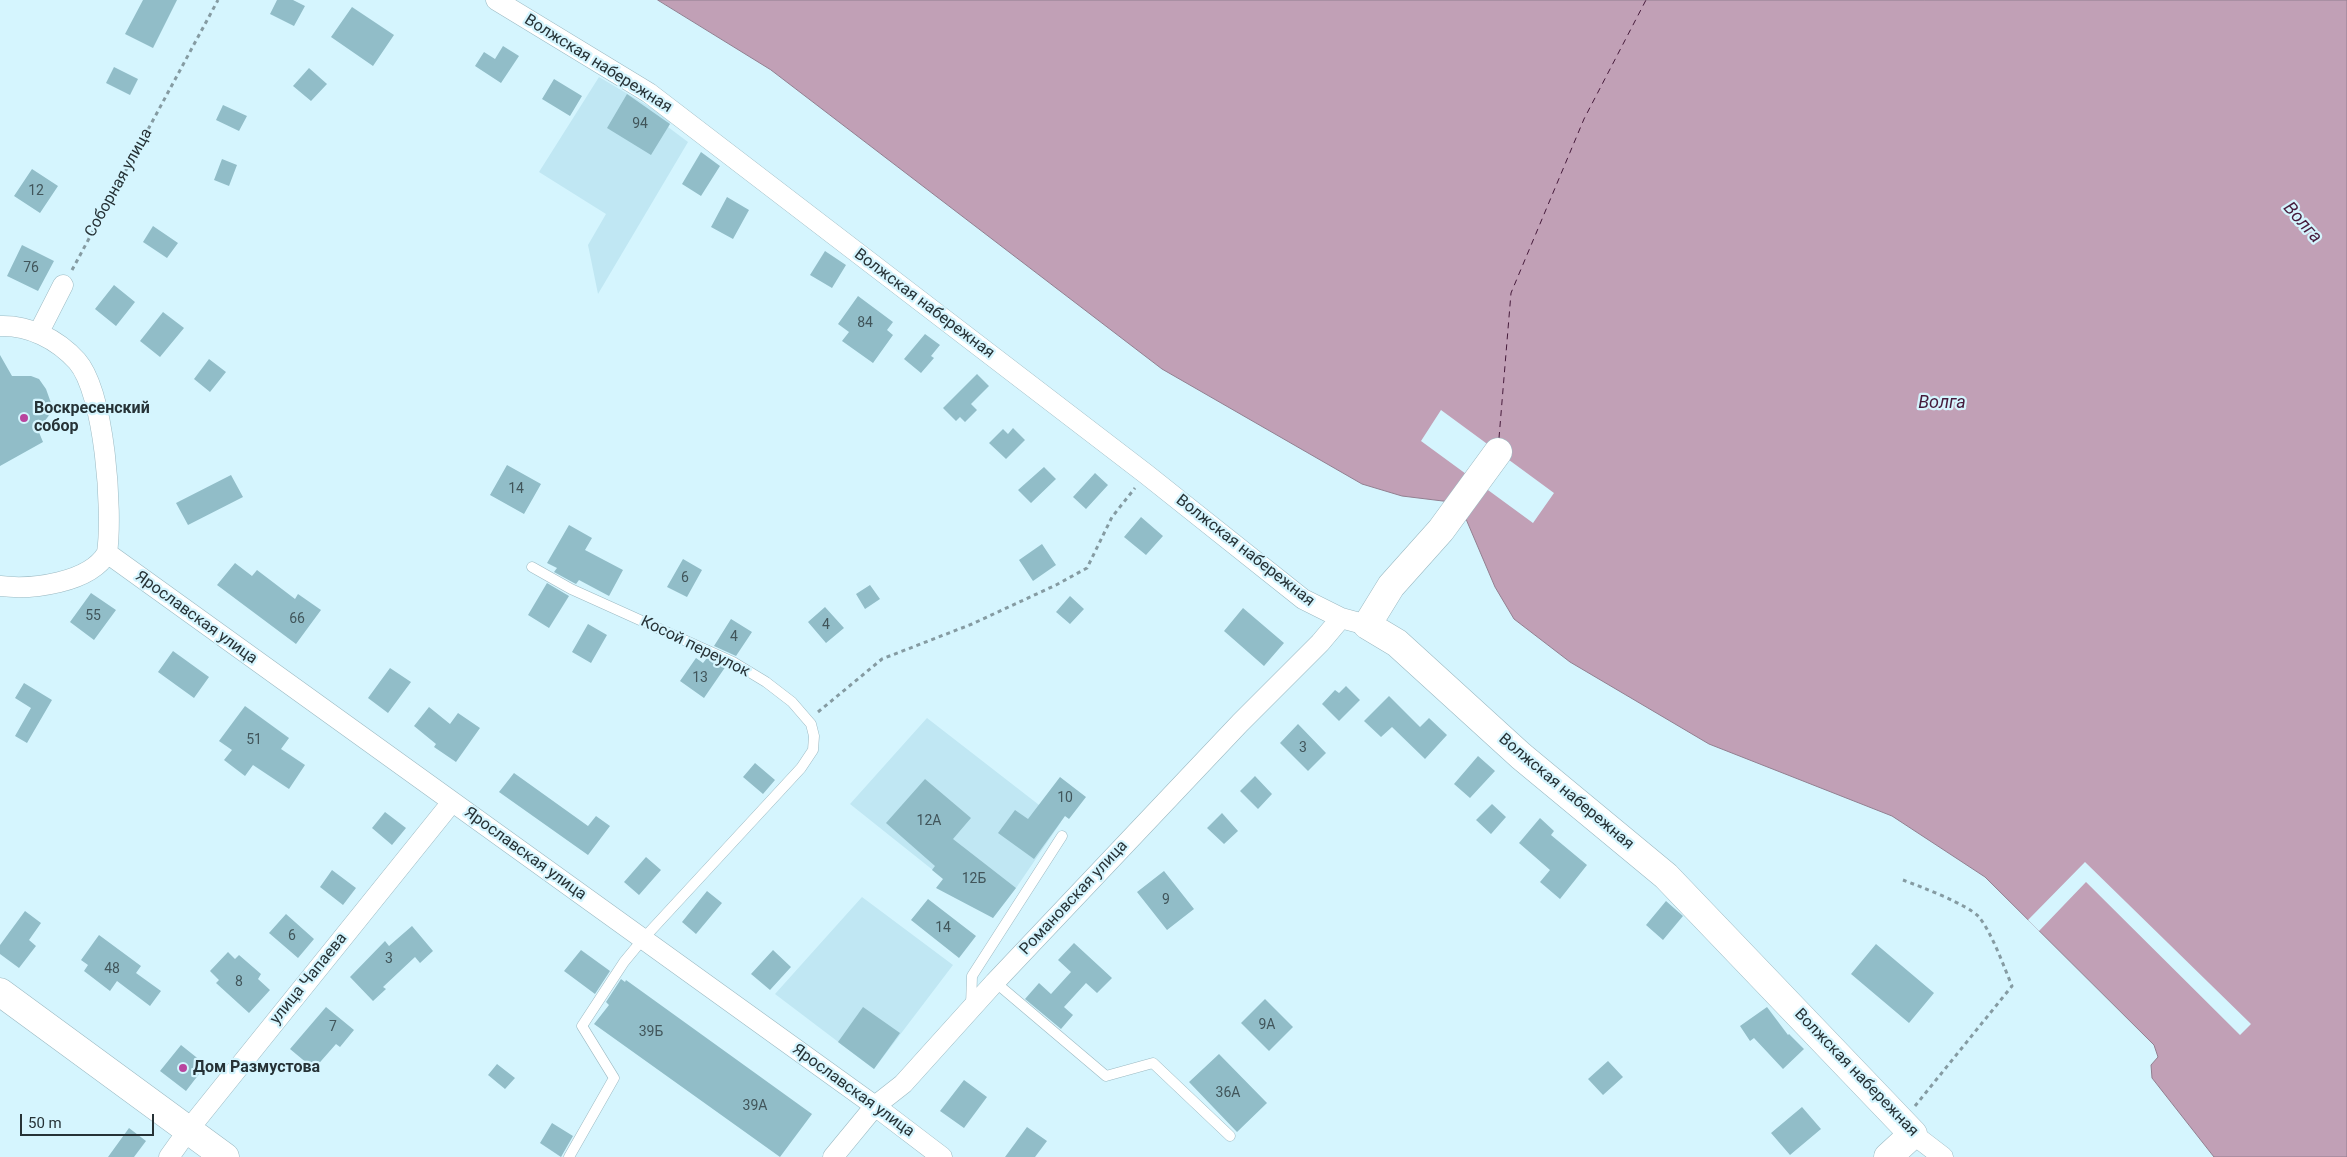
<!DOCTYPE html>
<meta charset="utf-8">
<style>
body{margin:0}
#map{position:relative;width:2347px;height:1157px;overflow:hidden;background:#d5f5fe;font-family:Roboto,sans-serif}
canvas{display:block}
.scale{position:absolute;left:20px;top:1114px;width:134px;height:22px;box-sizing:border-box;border:2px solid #263236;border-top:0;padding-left:6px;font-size:15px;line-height:18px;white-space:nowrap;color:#263236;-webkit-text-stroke:4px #d5f5fe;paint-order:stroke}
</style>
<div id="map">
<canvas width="2347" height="1157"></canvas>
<div class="scale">50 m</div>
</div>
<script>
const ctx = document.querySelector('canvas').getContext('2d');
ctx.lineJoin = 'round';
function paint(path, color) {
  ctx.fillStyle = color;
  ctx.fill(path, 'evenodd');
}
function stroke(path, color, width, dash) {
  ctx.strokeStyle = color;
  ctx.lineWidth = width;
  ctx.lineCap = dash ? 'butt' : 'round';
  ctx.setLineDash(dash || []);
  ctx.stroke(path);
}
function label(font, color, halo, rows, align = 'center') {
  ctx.font = font + ' Roboto,sans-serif';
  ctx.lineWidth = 4.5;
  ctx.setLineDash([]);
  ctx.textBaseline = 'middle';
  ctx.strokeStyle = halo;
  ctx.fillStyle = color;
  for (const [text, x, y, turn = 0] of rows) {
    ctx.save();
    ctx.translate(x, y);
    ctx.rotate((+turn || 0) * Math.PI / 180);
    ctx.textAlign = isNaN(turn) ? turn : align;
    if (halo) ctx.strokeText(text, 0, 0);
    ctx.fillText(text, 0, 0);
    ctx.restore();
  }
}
paint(new Path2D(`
 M 599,77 L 672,120 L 668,127 L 688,142 L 598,294 L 588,245 L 606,214 L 539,172 Z
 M 927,718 L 1061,822 L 1016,888 L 993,918 L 850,804 Z
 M 862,897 L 953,965 L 874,1069 L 775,994 Z`), '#c0e7f3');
const water = new Path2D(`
 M 658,0 L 2347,0 L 2347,1157 L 2214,1157 L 2152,1078 L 2151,1065 L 2158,1057 L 2154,1045 L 1985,877 L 1892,816 L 1709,744 L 1570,662 L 1514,619 L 1495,587 L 1463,512 L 1451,502 L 1402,496 L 1362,484 L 1162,369 L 771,70 Z`);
paint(water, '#c1a0b6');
stroke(water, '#927f90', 1);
paint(new Path2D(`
 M 1441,410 L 1554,493 L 1533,523 L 1421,441 Z
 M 2085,862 L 2251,1024 L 2240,1035 L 2086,882 L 2039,931 L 2028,920 Z`), '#d5f5fe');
stroke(new Path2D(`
 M 1499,438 L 1511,293 L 1584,119 L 1646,0`), '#461b3b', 1, [6, 5]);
paint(new Path2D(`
 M 143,0 L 177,0 L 153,48 L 125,34 Z
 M 277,0 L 293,0 L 305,6 L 294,26 L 270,14 Z
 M 352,7 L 394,35 L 373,66 L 331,37 Z
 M 503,46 L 519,56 L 501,83 L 475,66 L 484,52 L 495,59 Z
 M 114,67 L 138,79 L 130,95 L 106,83 Z
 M 309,68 L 327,84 L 311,101 L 293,86 Z
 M 554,79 L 582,96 L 570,116 L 542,99 Z
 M 627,94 L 670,124 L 651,155 L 607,128 Z
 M 223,105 L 247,116 L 239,131 L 216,120 Z
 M 701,152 L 720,166 L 701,196 L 682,184 Z
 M 222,159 L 237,165 L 229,186 L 214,180 Z
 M 32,169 L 58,186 L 40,213 L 14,196 Z
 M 727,197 L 749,210 L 733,239 L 711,227 Z
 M 153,226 L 178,243 L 167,258 L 143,242 Z
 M 22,245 L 54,261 L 38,291 L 7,276 Z
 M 825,251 L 846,265 L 832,288 L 810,275 Z
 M 114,285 L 135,302 L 116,326 L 95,309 Z
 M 858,296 L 893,322 L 887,330 L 893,335 L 873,363 L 842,341 L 849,332 L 838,324 Z
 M 163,312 L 184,328 L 160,357 L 140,341 Z
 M 925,334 L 940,345 L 931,356 L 934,358 L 921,373 L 904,359 Z
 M 0,355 L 12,376 L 31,376 L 39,379 L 46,389 L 51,403 L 50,414 L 38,430 L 43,442 L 0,466 Z
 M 209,359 L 226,372 L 210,392 L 194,379 Z
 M 977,374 L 989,386 L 971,404 L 977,410 L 965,422 L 960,417 L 956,421 L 943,408 Z
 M 1013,428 L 1025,440 L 1006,459 L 989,443 L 1003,429 L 1008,434 Z
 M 507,465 L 541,484 L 524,514 L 490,495 Z
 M 1044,467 L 1056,479 L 1031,503 L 1018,490 Z
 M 1095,473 L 1108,485 L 1086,509 L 1073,497 Z
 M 231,475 L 243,497 L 188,525 L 176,503 Z
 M 1141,517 L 1163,536 L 1146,555 L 1124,537 Z
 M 569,525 L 592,538 L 585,550 L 623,570 L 609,596 L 579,580 L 576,584 L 574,583 L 554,572 L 557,568 L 547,563 Z
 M 1042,544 L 1056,565 L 1033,581 L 1019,560 Z
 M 683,559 L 702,570 L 687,597 L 667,587 Z
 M 235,563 L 252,576 L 257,570 L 295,599 L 298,594 L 321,610 L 296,644 L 217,585 Z
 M 547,583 L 569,596 L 549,628 L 528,615 Z
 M 870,585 L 880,599 L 865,609 L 856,594 Z
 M 91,593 L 116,610 L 94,640 L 70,622 Z
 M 1070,596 L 1084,609 L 1070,624 L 1056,612 Z
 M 825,607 L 844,628 L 826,643 L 808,622 Z
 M 1243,608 L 1284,643 L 1264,666 L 1224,631 Z
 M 731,619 L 752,632 L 736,656 L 714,646 Z
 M 588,624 L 607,635 L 591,663 L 572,652 Z
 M 173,651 L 209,677 L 194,698 L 158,672 Z
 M 696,658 L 703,663 L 707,658 L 726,666 L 704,698 L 680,681 Z
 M 390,668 L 411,682 L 388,713 L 368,698 Z
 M 24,683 L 52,700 L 27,743 L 15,736 L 31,708 L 15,698 Z
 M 1346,686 L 1360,700 L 1339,721 L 1322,704 L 1335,690 L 1339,693 Z
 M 1389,696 L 1420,727 L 1429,718 L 1447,735 L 1425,759 L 1392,727 L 1381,737 L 1364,721 Z
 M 245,706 L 289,738 L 281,749 L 305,765 L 289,789 L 253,765 L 245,776 L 224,760 L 232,750 L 219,741 Z
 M 429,707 L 450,724 L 458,713 L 480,728 L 456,762 L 434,747 L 436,744 L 414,726 Z
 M 1298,724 L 1326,753 L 1308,771 L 1280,743 Z
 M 1478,756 L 1495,771 L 1470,798 L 1454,784 Z
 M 755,763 L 775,780 L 763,794 L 743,777 Z
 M 514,773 L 588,826 L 596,816 L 610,826 L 588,855 L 499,792 Z
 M 1255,776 L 1272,794 L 1258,809 L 1240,791 Z
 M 1060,777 L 1086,797 L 1069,819 L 1065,816 L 1034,859 L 998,833 L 1015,810 L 1028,819 Z
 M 925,779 L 971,818 L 953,839 L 1016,888 L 993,918 L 936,888 L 943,879 L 932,870 L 935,866 L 886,823 Z
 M 1492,804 L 1506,817 L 1491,834 L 1476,820 Z
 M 385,812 L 406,828 L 392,845 L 372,828 Z
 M 1222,813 L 1238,831 L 1224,844 L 1207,828 Z
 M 1540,818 L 1554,831 L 1551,835 L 1587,865 L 1560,899 L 1540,882 L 1550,870 L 1519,843 Z
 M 646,857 L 661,870 L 639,895 L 624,882 Z
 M 332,870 L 356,888 L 343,905 L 320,887 Z
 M 1164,871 L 1194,909 L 1167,930 L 1137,892 Z
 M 707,891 L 722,903 L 696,934 L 682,922 Z
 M 928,899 L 976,936 L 959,958 L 911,920 Z
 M 1666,901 L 1683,916 L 1663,940 L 1646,925 Z
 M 25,911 L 41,923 L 29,940 L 36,946 L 19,968 L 0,954 L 0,945 Z
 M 286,914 L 314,939 L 298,958 L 269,933 Z
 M 412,926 L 433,951 L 420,963 L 415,957 L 383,987 L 386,989 L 373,1001 L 350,977 L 385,941 L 389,946 Z
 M 99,935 L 141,966 L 136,973 L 161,991 L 150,1006 L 117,981 L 110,991 L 84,971 L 88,965 L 81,960 Z
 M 1074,943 L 1112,978 L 1097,993 L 1086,983 L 1064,1007 L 1073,1015 L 1061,1029 L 1025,999 L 1039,983 L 1051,994 L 1071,972 L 1058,960 Z
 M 1876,944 L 1934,993 L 1909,1023 L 1851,974 Z
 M 581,950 L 610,971 L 595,994 L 564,971 Z
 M 773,950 L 791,967 L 770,990 L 751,974 Z
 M 228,952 L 235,959 L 239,955 L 261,974 L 258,979 L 270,990 L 249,1013 L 216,983 L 219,980 L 210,971 Z
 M 621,979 L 625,982 L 626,980 L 812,1114 L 780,1157 L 594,1024 L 609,1005 L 606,1002 Z
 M 1265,999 L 1293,1027 L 1269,1051 L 1241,1023 Z
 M 326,1007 L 354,1030 L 340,1047 L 336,1044 L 314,1069 L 290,1049 Z
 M 863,1007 L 900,1033 L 874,1069 L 838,1042 Z
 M 1767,1007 L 1788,1035 L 1789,1034 L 1804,1049 L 1783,1069 L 1754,1038 L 1750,1041 L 1740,1026 Z
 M 181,1045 L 206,1065 L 186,1091 L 160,1071 Z
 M 1219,1054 L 1267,1103 L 1237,1132 L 1189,1082 Z
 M 1608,1061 L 1623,1077 L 1603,1095 L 1588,1079 Z
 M 497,1064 L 515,1078 L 505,1089 L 488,1075 Z
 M 964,1080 L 987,1097 L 964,1128 L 940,1111 Z
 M 1802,1107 L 1821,1129 L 1790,1155 L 1771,1133 Z
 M 552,1123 L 573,1136 L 561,1157 L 540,1143 Z
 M 1027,1127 L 1047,1141 L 1035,1157 L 1005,1157 Z
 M 129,1128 L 146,1141 L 134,1157 L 108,1157 Z`), '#91bdc8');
const lane = new Path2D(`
 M 532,567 L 571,589 L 733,662 L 766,682 L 792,702 L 811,724 L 814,736 L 813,750 L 801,768 L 643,939 L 624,962 L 582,1026 L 614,1078 L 569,1157
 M 995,982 L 1106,1076 L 1153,1063 L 1230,1136
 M 971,1006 L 972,976 L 1062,836`);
const street = new Path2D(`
 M 496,0 L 649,93 L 1146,474 L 1303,599 L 1341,618 L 1367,625
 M 0,326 C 29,325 57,339 77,361 C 105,393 113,512 107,553
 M 39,332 L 63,285
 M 0,586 C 31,590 90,583 107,553 L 875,1106 L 942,1157
 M 1913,1134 L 1943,1157
 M 169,1157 L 189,1129 L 452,802
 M 833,1157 L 875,1106 L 903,1084 L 995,982 L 1240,723 L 1320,643 L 1341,618`);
const secondary = new Path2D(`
 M 1498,452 L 1441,530 L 1391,586 L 1367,625 L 1397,643 L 1521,756 L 1666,876 L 1913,1134 L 1888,1157
 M 0,992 L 225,1157`);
stroke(lane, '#9bb9c2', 11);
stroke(street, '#9bb9c2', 21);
stroke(secondary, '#9bb9c2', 29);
stroke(new Path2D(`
 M 72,270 L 218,0
 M 818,712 L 882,659 L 972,624 L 1056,585 L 1087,568 L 1112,517 L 1135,488
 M 1903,880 C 1921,887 1967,904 1979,917 C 1992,933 2004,967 2012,986 L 1915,1106`), '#859ba2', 3, [4, 4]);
stroke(lane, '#fff', 10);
stroke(street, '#fff', 20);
stroke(secondary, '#fff', 28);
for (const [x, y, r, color] of [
 [24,418,5,"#b9459e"],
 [183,1068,5,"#b9459e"]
]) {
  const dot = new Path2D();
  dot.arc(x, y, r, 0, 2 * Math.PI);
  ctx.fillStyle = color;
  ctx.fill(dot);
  stroke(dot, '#d5f5fe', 2);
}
label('14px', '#41555a', null, [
 ["94",640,124],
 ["12",36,191],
 ["76",31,268],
 ["84",865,323],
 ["14",516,489],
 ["6",685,578],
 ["55",93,616],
 ["66",297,619],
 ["4",826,625],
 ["4",734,637],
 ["13",700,678],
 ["51",254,740],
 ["3",1303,748],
 ["10",1065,798],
 ["12А",929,821],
 ["12Б",974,879],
 ["9",1166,900],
 ["14",943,928],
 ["6",292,936],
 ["3",389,959],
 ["48",112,969],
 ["8",239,982],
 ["9А",1267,1025],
 ["7",333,1027],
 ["39Б",651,1032],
 ["36А",1228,1093],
 ["39А",755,1106]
]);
label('16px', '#263236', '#d5f5fe', [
 ["Волжская набережная",598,64,32],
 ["Соборная улица",119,183,-61],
 ["Волжская набережная",924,304,37],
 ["Волжская набережная",1245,551,38],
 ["Ярославская улица",196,618,36],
 ["Косой переулок",695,647,26],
 ["Волжская набережная",1566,792,40],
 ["Ярославская улица",525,854,36],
 ["Романовская улица",1074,898,-47],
 ["улица Чапаева",309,979,-51],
 ["Волжская набережная",1856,1073,46],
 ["Ярославская улица",853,1091,36]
]);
label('bold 16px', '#263236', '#d5f5fe', [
 ["Воскресенский",34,409],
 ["собор",34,427],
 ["Дом Размустова",193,1068]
], 'left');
label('italic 18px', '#461b3b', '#d5f5fe', [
 ["Волга",2302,223,48],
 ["Волга",1942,403]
]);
</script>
